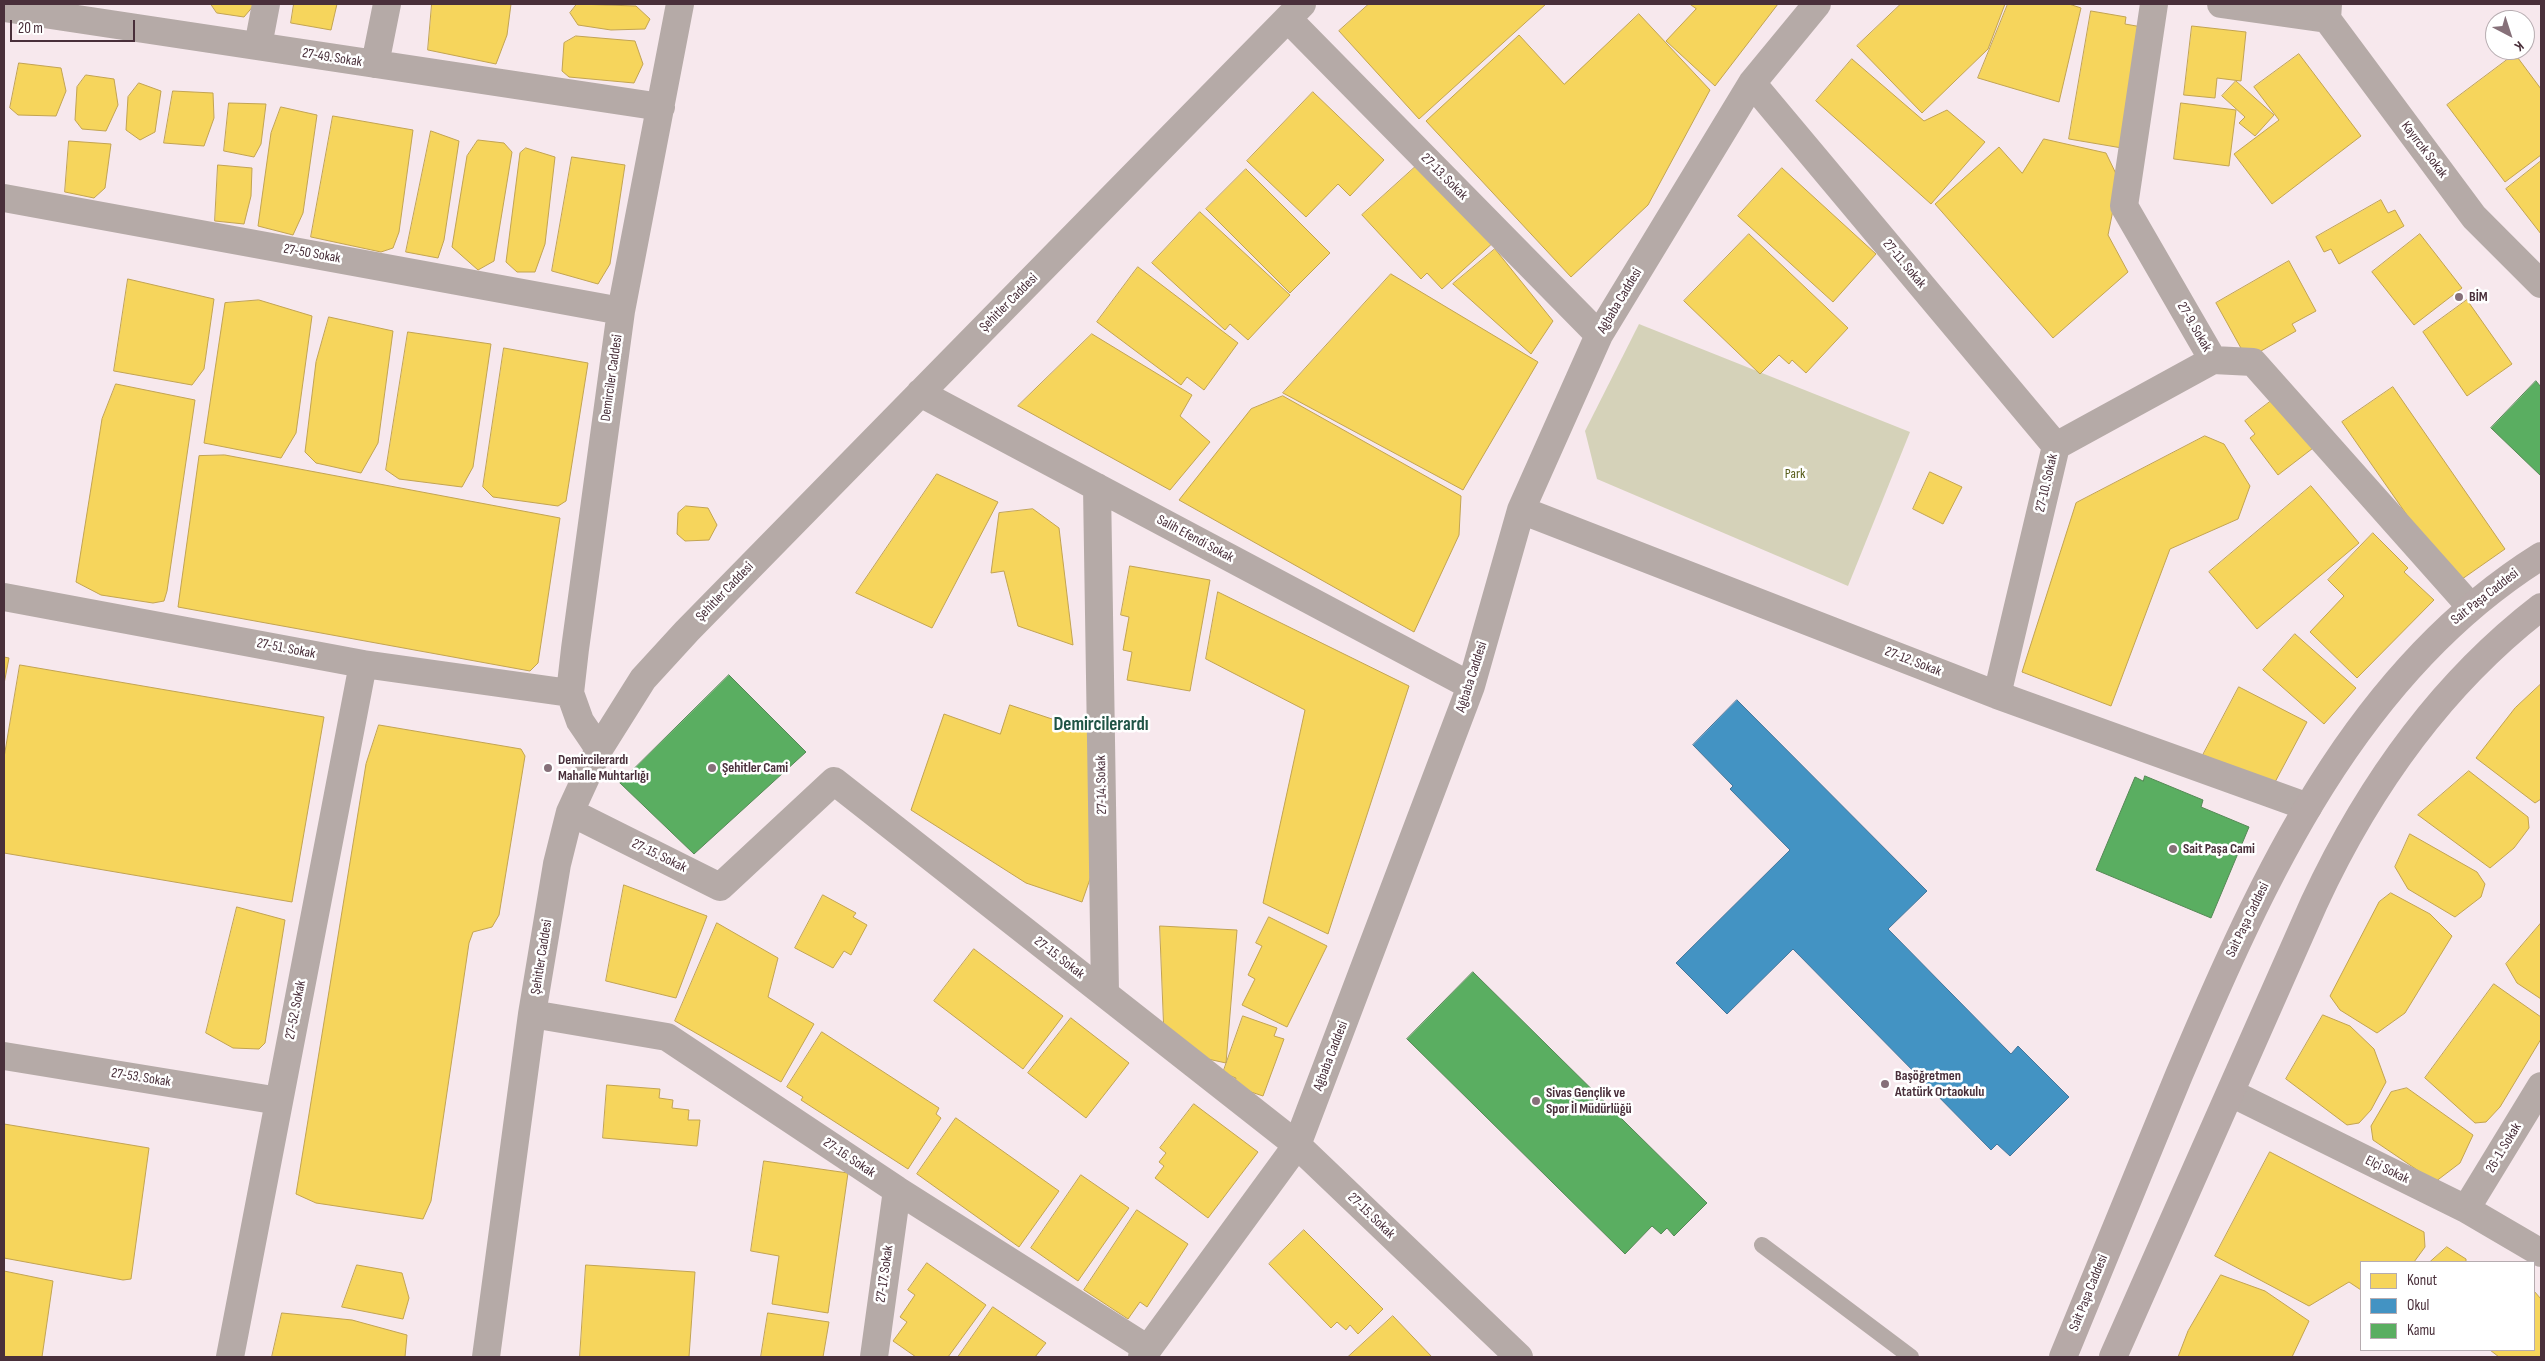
<!DOCTYPE html>
<meta charset="utf-8">
<style>
body{margin:0}
#map{position:relative;width:2545px;height:1361px;overflow:hidden;background:#f7e8ed;font-family:"Sofia Sans Condensed",sans-serif}
canvas{display:block}
.frame{position:absolute;inset:0;border:5px solid #492f3a;pointer-events:none}
.legend{position:absolute;left:2360px;top:1261px;width:175px;height:90px;box-sizing:border-box;background:#fff;border:1px solid #b6acb0;margin:0;padding:6px 9px;list-style:none;font-size:15px;color:#492f3a}
.legend li{display:flex;align-items:center;gap:10px;height:25px}
.legend b{width:25px;border:1px solid #b6acb0}
.north{position:absolute;left:2485px;top:10px;width:50px;height:50px;box-sizing:border-box;background:#fff;border:1px solid #b6acb0;border-radius:50%;rotate:140deg;font-size:14px;font-weight:700;line-height:20px;text-align:center;color:#492f3a}
.north::after{content:'';display:block;margin:auto;width:18px;height:22px;background:#867079;clip-path:polygon(50% 0,100% 100%,50% 72%,0 100%)}
.scale{position:absolute;left:10px;top:20px;width:125px;height:22px;box-sizing:border-box;border:2px solid #492f3a;border-top:0;padding-left:6px;font-size:15px;line-height:18px;white-space:nowrap;color:#492f3a;-webkit-text-stroke:4px #fff;paint-order:stroke}
</style>
<div id="map">
<canvas width="2545" height="1361"></canvas>
<div class="frame"></div>
<ul class="legend">
<li><b style="height:14px;background:#f6d55c"></b>Konut</li>
<li><b style="height:14px;background:#4393c3"></b>Okul</li>
<li><b style="height:14px;background:#5aae61"></b>Kamu</li>
</ul>
<div class="north">K</div>
<div class="scale">20 m</div>
</div>
<script>
const ctx = document.querySelector('canvas').getContext('2d');
ctx.lineJoin = 'round';
function paint(path, color) {
  ctx.fillStyle = color;
  ctx.fill(path, 'evenodd');
}
function stroke(path, color, width, dash) {
  ctx.strokeStyle = color;
  ctx.lineWidth = width;
  ctx.lineCap = dash ? 'butt' : 'round';
  ctx.setLineDash(dash || []);
  ctx.stroke(path);
}
function label(font, color, halo, rows, align = 'center') {
  ctx.font = font + ' "Sofia Sans Condensed",sans-serif';
  ctx.lineWidth = 5;
  ctx.setLineDash([]);
  ctx.textBaseline = 'middle';
  ctx.strokeStyle = halo;
  ctx.fillStyle = color;
  for (const [text, x, y, turn = 0] of rows) {
    ctx.save();
    ctx.translate(x, y);
    ctx.rotate((+turn || 0) * Math.PI / 180);
    ctx.textAlign = isNaN(turn) ? turn : align;
    if (halo) ctx.strokeText(text, 0, 0);
    ctx.fillText(text, 0, 0);
    ctx.restore();
  }
}
paint(new Path2D(`
 M 1639,324 L 1910,432 L 1848,586 L 1597,479 L 1585,431 Z`), '#d5d2b9');
const homes = new Path2D(`
 M 211,4 L 255,4 L 244,17 L 217,13 Z
 M 294,4 L 337,4 L 331,30 L 291,23 Z
 M 432,4 L 511,4 L 507,35 L 496,64 L 428,50 Z
 M 577,4 L 636,6 L 650,19 L 645,29 L 611,30 L 578,25 L 570,13 Z
 M 1369,4 L 1546,4 L 1419,119 L 1339,31 Z
 M 1690,4 L 1778,4 L 1715,86 L 1666,41 L 1696,9 Z
 M 1901,4 L 2005,4 L 1988,49 L 1922,113 L 1857,46 Z
 M 2008,4 L 2069,4 L 2081,8 L 2059,102 L 1978,78 Z
 M 2091,11 L 2126,17 L 2125,24 L 2142,27 L 2122,148 L 2069,139 Z
 M 1639,14 L 1710,90 L 1648,205 L 1571,277 L 1426,121 L 1519,35 L 1564,84 Z
 M 2192,26 L 2246,32 L 2241,81 L 2217,78 L 2215,98 L 2184,95 Z
 M 576,36 L 635,41 L 643,64 L 634,83 L 569,77 L 562,71 L 564,43 Z
 M 2299,54 L 2361,136 L 2272,204 L 2234,154 L 2279,120 L 2254,87 Z
 M 2515,54 L 2541,89 L 2541,155 L 2505,182 L 2447,105 Z
 M 1852,59 L 1924,121 L 1947,110 L 1985,142 L 1931,204 L 1816,101 Z
 M 19,63 L 61,68 L 66,91 L 56,116 L 18,115 L 10,108 Z
 M 86,75 L 114,79 L 118,105 L 106,131 L 82,129 L 75,120 L 77,87 Z
 M 2236,81 L 2274,115 L 2255,136 L 2239,123 L 2245,117 L 2222,96 Z
 M 139,83 L 161,91 L 155,132 L 140,140 L 126,130 L 128,97 Z
 M 173,91 L 213,93 L 214,118 L 204,146 L 164,143 Z
 M 1313,92 L 1384,160 L 1350,196 L 1338,184 L 1306,217 L 1247,161 Z
 M 229,103 L 266,104 L 261,144 L 254,157 L 224,151 Z
 M 2181,103 L 2236,110 L 2229,166 L 2174,159 Z
 M 281,107 L 317,115 L 303,213 L 293,235 L 258,226 L 271,133 Z
 M 333,116 L 413,130 L 399,232 L 393,248 L 381,252 L 311,237 Z
 M 431,131 L 459,141 L 444,240 L 438,258 L 406,252 Z
 M 2044,139 L 2106,153 L 2119,180 L 2108,235 L 2128,272 L 2053,338 L 1935,204 L 1999,147 L 2022,173 Z
 M 478,140 L 504,143 L 512,152 L 494,261 L 478,270 L 452,247 L 467,156 Z
 M 69,141 L 111,144 L 105,188 L 94,198 L 65,192 Z
 M 526,148 L 555,157 L 545,244 L 535,272 L 517,272 L 506,262 L 520,153 Z
 M 572,157 L 625,165 L 610,264 L 598,284 L 552,271 Z
 M 1423,160 L 1496,240 L 1442,289 L 1427,273 L 1421,279 L 1362,215 Z
 M 2541,161 L 2541,234 L 2506,189 Z
 M 218,165 L 252,168 L 251,196 L 244,224 L 215,221 Z
 M 1782,168 L 1876,254 L 1833,302 L 1738,216 Z
 M 1246,169 L 1330,253 L 1290,293 L 1206,209 Z
 M 2381,200 L 2388,213 L 2395,210 L 2404,226 L 2339,264 L 2331,249 L 2324,252 L 2316,237 Z
 M 1200,212 L 1290,295 L 1248,340 L 1230,324 L 1225,330 L 1152,263 Z
 M 1749,234 L 1848,328 L 1806,373 L 1792,360 L 1789,364 L 1779,355 L 1760,374 L 1684,301 Z
 M 2420,234 L 2462,288 L 2414,325 L 2372,272 Z
 M 1495,249 L 1553,321 L 1531,354 L 1453,284 Z
 M 2289,261 L 2316,311 L 2292,324 L 2296,331 L 2247,359 L 2216,303 Z
 M 1138,267 L 1238,343 L 1204,390 L 1187,377 L 1181,385 L 1097,322 Z
 M 1391,274 L 1538,362 L 1463,490 L 1283,393 Z
 M 128,279 L 214,299 L 204,369 L 192,385 L 114,371 Z
 M 259,300 L 312,316 L 296,433 L 281,458 L 204,443 L 225,303 Z
 M 2467,300 L 2512,364 L 2467,396 L 2423,332 Z
 M 329,317 L 393,331 L 378,443 L 361,473 L 316,463 L 305,452 L 316,362 Z
 M 408,332 L 491,344 L 473,467 L 462,487 L 399,479 L 386,470 Z
 M 1092,334 L 1192,395 L 1180,416 L 1210,442 L 1170,490 L 1018,406 Z
 M 504,348 L 588,363 L 566,501 L 558,506 L 493,497 L 483,487 Z
 M 116,384 L 195,400 L 167,591 L 164,601 L 153,603 L 101,595 L 76,582 L 102,419 Z
 M 2393,387 L 2505,549 L 2455,584 L 2342,422 Z
 M 2279,395 L 2317,445 L 2278,475 L 2250,438 L 2255,434 L 2245,421 Z
 M 1283,396 L 1461,496 L 1459,535 L 1414,632 L 1179,500 L 1251,409 Z
 M 2205,436 L 2224,444 L 2250,486 L 2238,519 L 2170,549 L 2111,706 L 2022,672 L 2076,503 Z
 M 225,455 L 560,518 L 538,663 L 530,671 L 178,607 L 199,456 Z
 M 1930,472 L 1962,487 L 1943,524 L 1913,509 Z
 M 937,474 L 998,502 L 932,628 L 856,593 Z
 M 2311,486 L 2359,543 L 2257,629 L 2209,572 Z
 M 686,506 L 708,508 L 717,525 L 709,540 L 685,541 L 677,534 L 678,513 Z
 M 1033,509 L 1059,528 L 1073,645 L 1018,626 L 1004,571 L 991,573 L 999,513 Z
 M 2373,533 L 2408,568 L 2404,572 L 2434,600 L 2357,678 L 2310,632 L 2344,596 L 2328,580 Z
 M 1130,566 L 1210,580 L 1190,691 L 1127,680 L 1132,652 L 1123,650 L 1129,617 L 1121,615 Z
 M 1218,592 L 1409,686 L 1328,934 L 1263,903 L 1305,710 L 1206,659 Z
 M 2295,634 L 2356,688 L 2324,724 L 2263,670 Z
 M 4,657 L 9,658 L 4,684 Z
 M 20,665 L 324,717 L 292,902 L 4,853 L 4,758 Z
 M 2541,684 L 2541,799 L 2535,803 L 2476,758 L 2515,708 Z
 M 2239,687 L 2307,722 L 2274,784 L 2203,755 Z
 M 1010,705 L 1094,733 L 1098,856 L 1082,902 L 1026,883 L 911,810 L 944,714 L 1000,734 Z
 M 379,725 L 521,749 L 525,756 L 499,915 L 492,927 L 473,932 L 469,943 L 431,1201 L 423,1219 L 316,1203 L 296,1194 L 366,764 Z
 M 2469,771 L 2528,817 L 2529,828 L 2514,848 L 2490,868 L 2418,815 Z
 M 2410,834 L 2477,872 L 2485,884 L 2481,897 L 2455,917 L 2408,889 L 2395,867 Z
 M 624,885 L 707,916 L 676,998 L 606,981 Z
 M 2391,893 L 2430,914 L 2452,936 L 2405,1013 L 2377,1033 L 2340,1010 L 2330,996 L 2379,902 Z
 M 823,895 L 856,913 L 853,917 L 867,925 L 851,955 L 844,951 L 833,968 L 795,948 Z
 M 237,907 L 285,920 L 265,1043 L 259,1049 L 233,1048 L 206,1033 Z
 M 1269,917 L 1327,946 L 1287,1027 L 1242,1005 L 1255,979 L 1248,975 L 1262,946 L 1256,943 Z
 M 717,923 L 778,958 L 768,997 L 814,1024 L 781,1082 L 675,1021 Z
 M 2541,923 L 2541,999 L 2517,983 L 2506,964 Z
 M 1160,926 L 1237,930 L 1226,1063 L 1185,1054 L 1164,1029 Z
 M 974,949 L 1063,1016 L 1023,1069 L 934,1001 Z
 M 2494,984 L 2541,1017 L 2541,1039 L 2500,1107 L 2486,1122 L 2475,1123 L 2425,1078 Z
 M 2323,1015 L 2350,1026 L 2374,1049 L 2386,1082 L 2371,1110 L 2359,1123 L 2347,1125 L 2286,1079 Z
 M 1243,1016 L 1277,1028 L 1274,1036 L 1284,1039 L 1263,1096 L 1233,1086 L 1236,1078 L 1223,1073 Z
 M 1071,1018 L 1129,1063 L 1086,1118 L 1028,1073 Z
 M 822,1032 L 939,1108 L 936,1114 L 941,1118 L 908,1169 L 801,1100 L 803,1097 L 787,1087 Z
 M 607,1085 L 660,1089 L 659,1098 L 673,1100 L 672,1108 L 689,1110 L 688,1120 L 700,1120 L 697,1146 L 603,1138 Z
 M 2407,1088 L 2473,1135 L 2460,1163 L 2435,1182 L 2373,1140 L 2371,1126 L 2391,1092 Z
 M 1194,1104 L 1258,1152 L 1208,1218 L 1155,1178 L 1164,1166 L 1159,1162 L 1166,1153 L 1160,1148 Z
 M 956,1118 L 1059,1191 L 1019,1247 L 917,1174 Z
 M 4,1124 L 149,1148 L 131,1279 L 123,1280 L 4,1258 Z
 M 2270,1152 L 2424,1232 L 2425,1247 L 2414,1262 L 2361,1262 L 2361,1290 L 2349,1282 L 2309,1306 L 2215,1256 Z
 M 764,1161 L 848,1173 L 828,1313 L 772,1304 L 779,1256 L 751,1251 Z
 M 1081,1175 L 1129,1208 L 1078,1281 L 1031,1248 Z
 M 1137,1210 L 1188,1244 L 1147,1307 L 1140,1302 L 1128,1319 L 1084,1290 Z
 M 1304,1230 L 1383,1309 L 1358,1334 L 1350,1325 L 1346,1330 L 1337,1322 L 1331,1328 L 1269,1264 Z
 M 2447,1247 L 2466,1259 L 2466,1262 L 2430,1262 Z
 M 927,1263 L 986,1305 L 948,1357 L 916,1357 L 893,1341 L 907,1322 L 900,1317 L 915,1295 L 908,1290 Z
 M 357,1265 L 402,1273 L 409,1298 L 403,1319 L 342,1307 Z
 M 586,1265 L 695,1272 L 689,1357 L 580,1357 Z
 M 4,1271 L 53,1281 L 42,1357 L 4,1357 Z
 M 2221,1275 L 2265,1291 L 2309,1321 L 2292,1357 L 2178,1357 L 2188,1331 Z
 M 2534,1291 L 2541,1299 L 2541,1357 L 2499,1357 L 2490,1350 L 2534,1350 Z
 M 993,1307 L 1046,1343 L 1035,1357 L 958,1357 Z
 M 282,1313 L 352,1320 L 407,1335 L 405,1357 L 272,1357 Z
 M 768,1313 L 829,1322 L 823,1357 L 761,1357 Z
 M 1393,1316 L 1432,1357 L 1348,1357 Z`);
paint(homes, '#f6d55c');
stroke(homes, '#c2a352', 1);
const schools = new Path2D(`
 M 1737,700 L 1927,891 L 1888,929 L 2011,1054 L 2018,1046 L 2069,1097 L 2010,1156 L 1997,1144 L 1991,1150 L 1793,949 L 1727,1014 L 1676,963 L 1790,850 L 1730,789 L 1733,786 L 1693,745 Z`);
paint(schools, '#4393c3');
stroke(schools, '#45759a', 1);
const public = new Path2D(`
 M 2536,381 L 2541,387 L 2541,476 L 2491,428 Z
 M 729,675 L 806,752 L 694,854 L 620,783 Z
 M 2145,776 L 2203,800 L 2201,807 L 2249,827 L 2211,918 L 2096,870 L 2135,777 L 2143,781 Z
 M 1473,972 L 1707,1203 L 1674,1236 L 1667,1228 L 1661,1234 L 1652,1226 L 1625,1254 L 1407,1039 Z`);
paint(public, '#5aae61');
stroke(public, '#585', 1);
stroke(new Path2D(`
 M 1762,1245 L 1911,1357`), '#b5aaa7', 16);
stroke(new Path2D(`
 M 2154,4 L 2124,206 L 2213,360 L 2253,362 L 2470,606
 M 2221,4 L 2327,19
 M 2328,4 L 2327,19 L 2474,217 L 2541,284
 M 4,8 L 661,107
 M 1288,19 L 1599,335
 M 258,46 L 266,4
 M 375,64 L 387,4
 M 1752,83 L 2056,446
 M 4,198 L 621,311
 M 920,393 L 1471,686
 M 1097,487 L 1105,993
 M 1521,510 L 1997,695 L 2308,807
 M 4,597 L 363,664 L 570,693
 M 1997,695 L 2056,446 L 2213,360
 M 599,749 L 580,721 L 570,693 L 575,649 L 621,311 L 680,4
 M 570,812 L 720,887 L 834,781 L 1297,1145 L 1519,1357
 M 532,1014 L 667,1037 L 897,1190 L 1148,1349
 M 4,1056 L 279,1101
 M 2231,1093 L 2466,1209 L 2541,1253
 M 2466,1209 L 2541,1086
 M 230,1357 L 363,664
 M 486,1357 L 532,1014 L 557,864 L 570,812 L 599,749 L 643,679 L 687,631 L 1302,4
 M 874,1357 L 897,1190
 M 1142,1357 L 1297,1145 L 1471,686 L 1521,510 L 1599,335 L 1752,83 L 1817,4`), '#b5aaa7', 28);
stroke(new Path2D(`
 M 2063,1357 C 2101,1263 2140,1169 2179,1075 C 2262,879 2354,673 2541,556
 M 2113,1357 L 2314,903 C 2367,789 2441,684 2541,607`), '#b6a9a7', 28);
for (const [x, y, r, color] of [
 [2459,297,5,"#867079"],
 [548,768,5,"#867079"],
 [712,768,5,"#867079"],
 [2173,849,5,"#867079"],
 [1885,1084,5,"#867079"],
 [1536,1101,5,"#867079"]
]) {
  const dot = new Path2D();
  dot.arc(x, y, r, 0, 2 * Math.PI);
  ctx.fillStyle = color;
  ctx.fill(dot);
  stroke(dot, '#fff', 2);
}
label('14px', '#492f3a', '#fff', [
 ["27-49. Sokak",332,58,9],
 ["Kayırcık Sokak",2424,150,53],
 ["27-13. Sokak",1444,177,45],
 ["27-50 Sokak",312,254,10],
 ["27-11. Sokak",1904,264,50],
 ["Ağbaba Caddesi",1620,301,-59],
 ["Şehitler Caddesi",1009,303,-45],
 ["27-9. Sokak",2194,327,60],
 ["Demirciler Caddesi",612,378,-82],
 ["27-10. Sokak",2047,483,-77],
 ["Salih Efendi Sokak",1195,539,28],
 ["Şehitler Caddesi",725,592,-46],
 ["Sait Paşa Caddesi",2485,597,-38],
 ["27-51. Sokak",286,649,11],
 ["27-12. Sokak",1913,662,21],
 ["Ağbaba Caddesi",1472,677,-72],
 ["27-14. Sokak",1102,785,-91],
 ["27-15. Sokak",659,856,26],
 ["Sait Paşa Caddesi",2248,920,-64],
 ["Şehitler Caddesi",542,957,-81],
 ["27-15. Sokak",1059,958,38],
 ["27-52. Sokak",296,1010,-79],
 ["Ağbaba Caddesi",1331,1056,-69],
 ["27-53. Sokak",141,1078,9],
 ["26-1. Sokak",2504,1148,-59],
 ["27-16. Sokak",849,1158,34],
 ["Elçi Sokak",2387,1170,26],
 ["27-15. Sokak",1371,1216,44],
 ["27-17. Sokak",885,1274,-82],
 ["Sait Paşa Caddesi",2089,1293,-68]
]);
label('bold 14px', '#492f3a', '#fff', [
 ["BİM",2469,297],
 ["Demircilerardı",558,760],
 ["Mahalle Muhtarlığı",558,776],
 ["Şehitler Cami",722,768],
 ["Sait Paşa Cami",2183,849],
 ["Başöğretmen",1895,1076],
 ["Atatürk Ortaokulu",1895,1092],
 ["Sivas Gençlik ve",1546,1093],
 ["Spor İl Müdürlüğü",1546,1109]
], 'left');
label('14px', '#575c19', '#fff', [
 ["Park",1795,474]
]);
label('bold 19px', '#205446', '#fff', [
 ["Demircilerardı",1101,725]
]);
</script>
